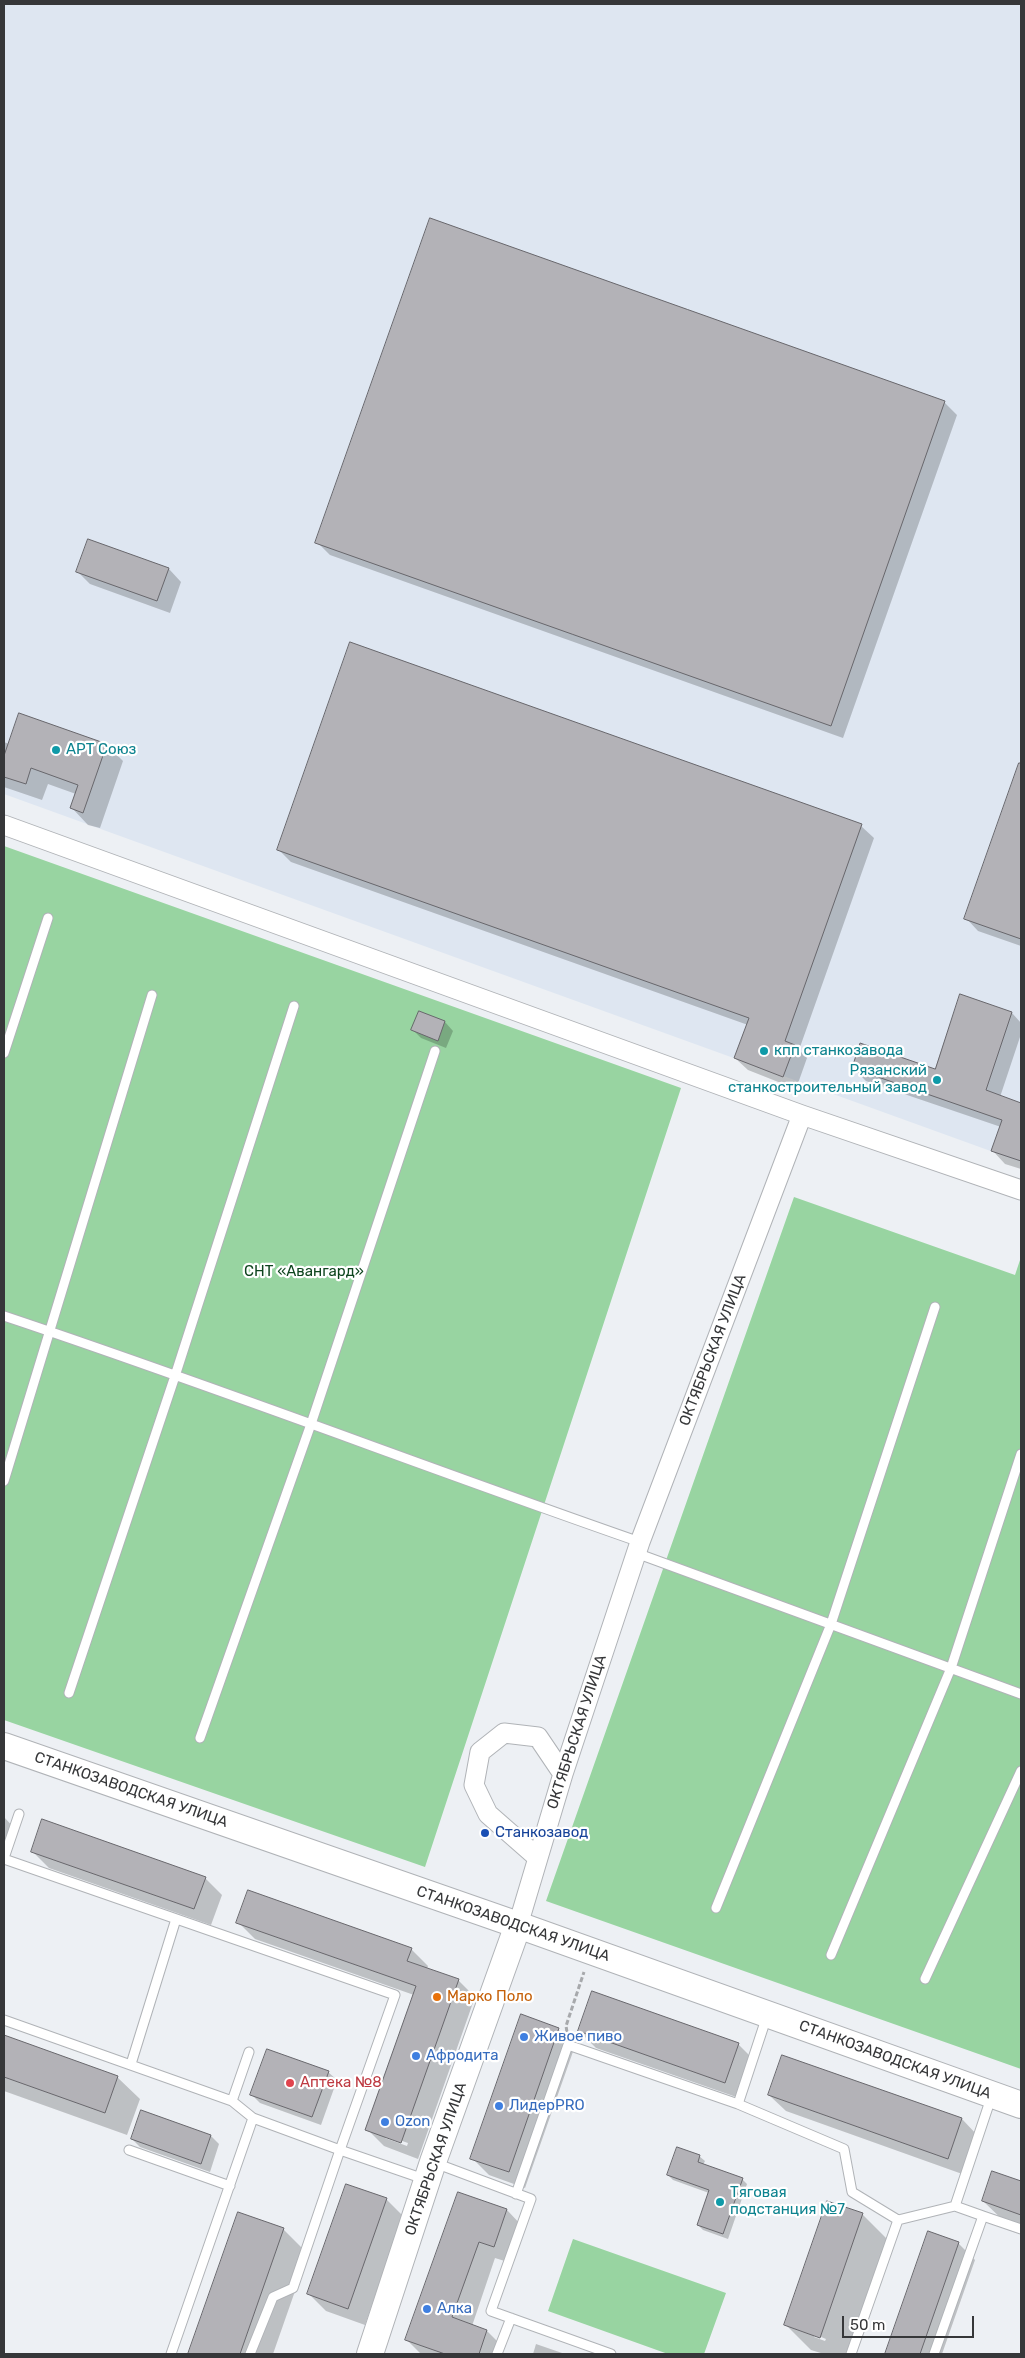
<!DOCTYPE html>
<meta charset="utf-8">
<style>
body{margin:0}
#map{position:relative;width:1025px;height:2358px;overflow:hidden;background:#edf0f4;font-family:Rubik,sans-serif}
canvas{display:block}
.frame{position:absolute;inset:0;border:5px solid #363739;pointer-events:none}
.scale{position:absolute;left:842px;top:2316px;width:132px;height:22px;box-sizing:border-box;border:2px solid #363739;border-top:0;padding-left:6px;font-size:15px;line-height:18px;white-space:nowrap;color:#363739;-webkit-text-stroke:4px #fff;paint-order:stroke}
</style>
<div id="map">
<canvas width="1025" height="2358"></canvas>
<div class="frame"></div>
<div class="scale">50 m</div>
</div>
<script>
const ctx = document.querySelector('canvas').getContext('2d');
ctx.lineJoin = 'round';
function paint(path, color) {
  ctx.fillStyle = color;
  ctx.fill(path, 'evenodd');
}
function stroke(path, color, width, dash) {
  ctx.strokeStyle = color;
  ctx.lineWidth = width;
  ctx.lineCap = dash ? 'butt' : 'round';
  ctx.setLineDash(dash || []);
  ctx.stroke(path);
}
function label(font, color, halo, rows, align = 'center') {
  ctx.font = font + ' Rubik,sans-serif';
  ctx.lineWidth = 4.5;
  ctx.setLineDash([]);
  ctx.textBaseline = 'middle';
  ctx.strokeStyle = halo;
  ctx.fillStyle = color;
  for (const [text, x, y, turn = 0] of rows) {
    ctx.save();
    ctx.translate(x, y);
    ctx.rotate((+turn || 0) * Math.PI / 180);
    ctx.textAlign = isNaN(turn) ? turn : align;
    if (halo) ctx.strokeText(text, 0, 0);
    ctx.fillText(text, 0, 0);
    ctx.restore();
  }
}
paint(new Path2D(`
 M 4,4 L 1021,4 L 1021,1162 L 4,794 Z`), '#dee6f1');
paint(new Path2D(`
 M 4,846 L 681,1088 L 425,1867 L 4,1720 Z
 M 794,1197 L 1015,1275 L 1021,1257 L 1021,2069 L 546,1901 Z
 M 573,2239 L 726,2293 L 704,2354 L 668,2354 L 548,2311 Z`), '#98d4a1');
paint(new Path2D(`
 M 431,220 L 945,403 L 957,415 L 843,738 L 330,555 L 317,542 Z
 M 169,569 L 181,582 L 170,613 L 90,584 L 78,572 Z
 M 4,742 L 9,744 L 107,745 L 123,761 L 100,828 L 88,825 L 72,808 L 76,794 L 48,784 L 42,800 L 4,787 Z
 M 1021,761 L 1021,946 L 978,931 L 966,918 Z
 M 861,826 L 874,838 L 799,1050 L 807,1058 L 796,1089 L 748,1070 L 735,1058 L 748,1025 L 291,862 L 278,849 Z
 M 420,1012 L 445,1022 L 453,1031 L 446,1048 L 421,1038 L 413,1030 Z
 M 1012,1013 L 1021,1023 L 1021,1034 L 1000,1097 L 1021,1104 L 1021,1169 L 1005,1164 L 993,1151 L 1001,1127 L 866,1081 L 853,1068 L 936,1071 Z
 M 4,1817 L 17,1831 L 4,1860 Z
 M 32,1851 L 205,1878 L 222,1895 L 211,1925 L 49,1868 Z
 M 238,1922 L 411,1949 L 428,1966 L 427,1969 L 458,1980 L 475,1997 L 418,2159 L 384,2146 L 367,2129 L 414,1995 L 255,1939 ZM 385,2135 L 408,2143 L 407,2146 L 385,2138 Z
 M 558,2029 L 575,2046 L 525,2188 L 489,2175 L 472,2158 Z
 M 579,2031 L 738,2044 L 755,2061 L 742,2099 L 596,2048 Z
 M 4,2037 L 117,2077 L 140,2099 L 127,2135 L 4,2091 Z
 M 328,2072 L 337,2080 L 321,2125 L 260,2103 L 252,2095 Z
 M 769,2095 L 962,2119 L 978,2136 L 965,2175 L 786,2111 Z
 M 142,2112 L 211,2136 L 219,2144 L 210,2172 L 140,2147 L 132,2139 Z
 M 699,2156 L 705,2161 L 703,2165 L 742,2179 L 747,2184 L 728,2239 L 703,2230 L 698,2225 L 709,2193 L 673,2180 L 668,2175 Z
 M 993,2172 L 1021,2183 L 1021,2230 L 1008,2225 L 983,2201 Z
 M 458,2193 L 507,2210 L 523,2227 L 511,2263 L 495,2258 L 472,2326 L 487,2331 L 504,2348 L 501,2354 L 421,2354 L 407,2340 Z
 M 386,2199 L 403,2216 L 365,2325 L 326,2311 L 309,2294 Z
 M 238,2214 L 283,2229 L 308,2254 L 273,2354 L 189,2354 Z
 M 862,2214 L 887,2239 L 847,2354 L 824,2354 L 811,2350 L 786,2325 ZM 814,2334 L 826,2339 L 825,2341 L 814,2337 Z
 M 928,2233 L 958,2243 L 975,2260 L 942,2354 L 886,2354 Z
 M 536,2344 L 565,2354 L 533,2354 Z`), '#0003');
const building = new Path2D(`
 M 430,218 L 945,401 L 831,726 L 315,543 Z
 M 88,539 L 169,568 L 157,601 L 76,572 Z
 M 350,642 L 862,824 L 785,1041 L 795,1045 L 783,1077 L 734,1058 L 749,1018 L 277,850 Z
 M 19,713 L 107,744 L 83,813 L 70,808 L 78,785 L 31,768 L 26,784 L 4,777 L 4,756 Z
 M 1019,763 L 1021,763 L 1021,939 L 964,919 Z
 M 960,994 L 1012,1012 L 986,1090 L 1021,1103 L 1021,1161 L 991,1151 L 1002,1120 L 852,1068 L 860,1043 L 935,1069 Z
 M 419,1011 L 445,1021 L 438,1041 L 411,1030 Z
 M 42,1819 L 206,1877 L 194,1909 L 31,1852 Z
 M 248,1890 L 412,1948 L 407,1961 L 459,1979 L 401,2143 L 365,2130 L 416,1986 L 236,1923 Z
 M 592,1991 L 739,2043 L 725,2083 L 578,2031 Z
 M 521,2014 L 559,2028 L 509,2172 L 470,2159 Z
 M 4,2035 L 118,2076 L 105,2113 L 4,2077 Z
 M 267,2049 L 329,2071 L 312,2117 L 250,2095 Z
 M 782,2055 L 962,2118 L 948,2159 L 768,2095 Z
 M 141,2110 L 211,2135 L 201,2164 L 131,2139 Z
 M 677,2147 L 700,2155 L 698,2162 L 743,2178 L 723,2234 L 697,2225 L 709,2190 L 667,2175 Z
 M 992,2171 L 1021,2181 L 1021,2215 L 982,2201 Z
 M 346,2184 L 387,2198 L 348,2309 L 307,2294 Z
 M 458,2192 L 507,2209 L 494,2247 L 479,2242 L 452,2317 L 487,2330 L 479,2354 L 445,2354 L 405,2340 Z
 M 827,2201 L 863,2213 L 820,2338 L 784,2325 Z
 M 238,2212 L 284,2228 L 240,2354 L 188,2354 Z
 M 928,2231 L 959,2242 L 920,2354 L 885,2354 Z`);
paint(building, '#b3b2b7');
stroke(building, '#68676c', 1);
const lane = new Path2D(`
 M 4,1053 L 48,918
 M 4,1316 C 217,1387 427,1468 640,1542
 M 4,1481 L 152,995
 M 636,1553 L 1021,1694
 M 69,1693 L 175,1376 L 294,1006
 M 200,1738 L 311,1424 L 435,1051
 M 4,1858 L 19,1814
 M 4,1859 L 395,1995 L 340,2150 L 424,2179
 M 716,1908 L 831,1624 L 935,1307
 M 831,1955 L 951,1668 L 1021,1454
 M 925,1979 L 1021,1771
 M 4,2020 L 232,2101 L 253,2118 L 340,2150 L 293,2288 L 273,2297 L 250,2354
 M 131,2064 L 176,1919
 M 232,2101 L 249,2052
 M 738,2104 L 844,2149 L 852,2192 L 898,2220
 M 129,2150 L 230,2186
 M 435,2163 L 531,2199 L 491,2311 L 611,2354
 M 516,2194 L 568,2045 L 738,2104 L 767,2016
 M 955,2206 L 991,2098
 M 171,2354 L 253,2118
 M 497,2354 L 511,2318
 M 851,2354 L 898,2220 L 955,2206 L 983,2216
 M 934,2354 L 983,2216 L 1021,2229`);
const street = new Path2D(`
 M 4,825 L 802,1115 L 1021,1190
 M 537,1857 L 488,1814 L 474,1785 L 480,1752 L 504,1733 L 538,1737 L 563,1774
 M 518,1925 L 563,1774 L 640,1542 L 802,1115`);
const secondary = new Path2D(`
 M 4,1746 L 518,1925 L 1021,2105
 M 370,2354 L 433,2162 L 518,1925`);
stroke(lane, '#b0b3b7', 11);
stroke(street, '#b0b3b7', 21);
stroke(secondary, '#b0b3b7', 28);
stroke(new Path2D(`
 M 567,2032 L 566,2026 L 584,1972`), '#a7a9ac', 3, [5, 2.5]);
stroke(lane, '#fff', 9);
stroke(street, '#fff', 19);
stroke(secondary, '#fff', 26);
for (const [x, y, r, color] of [
 [56,750,5,"#0f9aa8"],
 [764,1051,5,"#0f9aa8"],
 [937,1080,5,"#0f9aa8"],
 [485,1833,5,"#1a4fb4"],
 [437,1997,5,"#e8710a"],
 [524,2037,5,"#3f7fe0"],
 [416,2056,5,"#3f7fe0"],
 [290,2083,5,"#e0444e"],
 [499,2106,5,"#3f7fe0"],
 [385,2122,5,"#3f7fe0"],
 [720,2202,5,"#0f9aa8"],
 [427,2309,5,"#3f7fe0"]
]) {
  const dot = new Path2D();
  dot.arc(x, y, r, 0, 2 * Math.PI);
  ctx.fillStyle = color;
  ctx.fill(dot);
  stroke(dot, '#fff', 2);
}
label('15px', '#0d838f', '#fff', [
 ["АРТ Союз",66,750],
 ["кпп станкозавода",774,1051],
 ["Рязанский",927,1071,"right"],
 ["станкостроительный завод",927,1088,"right"],
 ["Тяговая",730,2193],
 ["подстанция №7",730,2210]
], 'left');
label('15px', '#0e451e', '#fff', [
 ["СНТ «Авангард»",304,1272]
]);
label('15px', '#363739', '#fff', [
 ["ОКТЯБРЬСКАЯ УЛИЦА",713,1350,-69],
 ["ОКТЯБРЬСКАЯ УЛИЦА",577,1732,-72],
 ["СТАНКОЗАВОДСКАЯ УЛИЦА",131,1790,19],
 ["СТАНКОЗАВОДСКАЯ УЛИЦА",513,1924,19],
 ["СТАНКОЗАВОДСКАЯ УЛИЦА",895,2060,20],
 ["ОКТЯБРЬСКАЯ УЛИЦА",436,2159,-71]
]);
label('15px', '#164399', '#fff', [
 ["Станкозавод",495,1833]
], 'left');
label('15px', '#c56008', '#fff', [
 ["Марко Поло",447,1997]
], 'left');
label('15px', '#366cbe', '#fff', [
 ["Живое пиво",534,2037],
 ["Афродита",426,2056],
 ["ЛидерPRO",509,2106],
 ["Ozon",395,2122],
 ["Алка",437,2309]
], 'left');
label('15px', '#be3a42', '#fff', [
 ["Аптека №8",300,2083]
], 'left');
</script>
